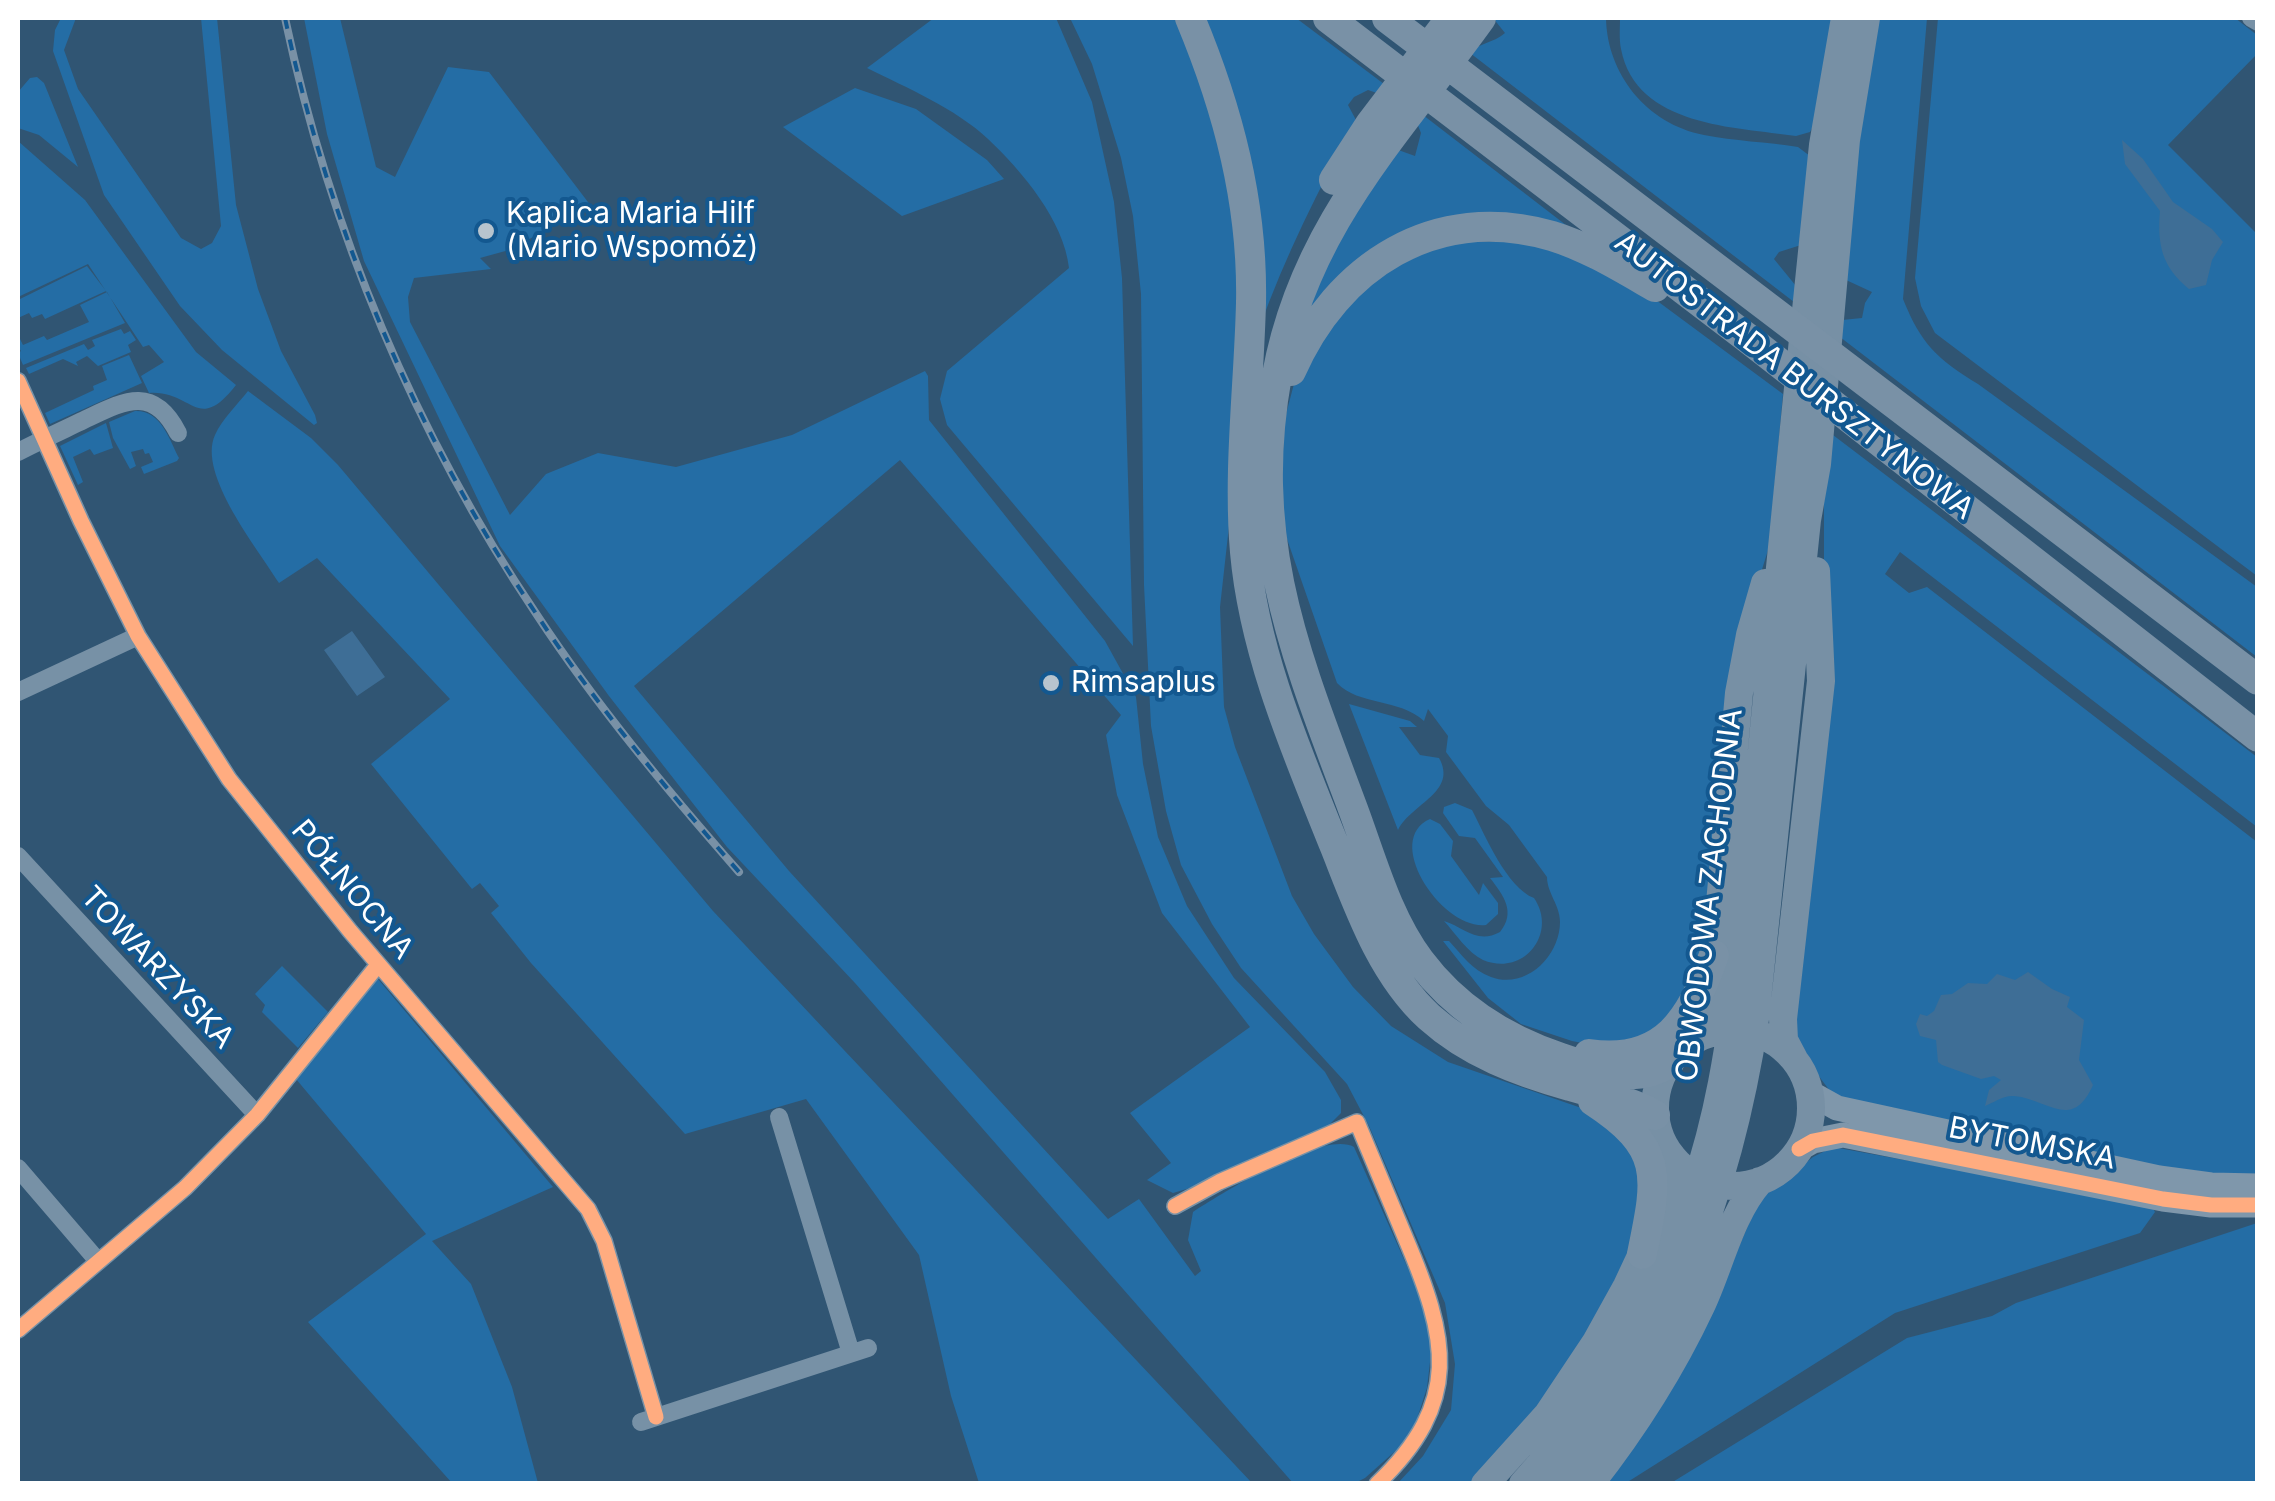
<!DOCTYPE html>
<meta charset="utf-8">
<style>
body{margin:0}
#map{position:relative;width:2275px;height:1501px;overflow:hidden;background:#305573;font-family:Inter,sans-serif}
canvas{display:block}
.frame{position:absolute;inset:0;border:20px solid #fff;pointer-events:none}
</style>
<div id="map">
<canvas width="2275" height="1501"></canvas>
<div class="frame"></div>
</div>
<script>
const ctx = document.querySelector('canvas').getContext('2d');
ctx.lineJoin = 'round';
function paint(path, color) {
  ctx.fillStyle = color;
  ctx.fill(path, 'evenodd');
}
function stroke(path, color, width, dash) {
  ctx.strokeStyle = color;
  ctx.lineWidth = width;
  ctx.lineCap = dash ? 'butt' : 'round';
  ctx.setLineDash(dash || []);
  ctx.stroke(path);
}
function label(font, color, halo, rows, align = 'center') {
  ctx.font = font + ' Inter,sans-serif';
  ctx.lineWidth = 8;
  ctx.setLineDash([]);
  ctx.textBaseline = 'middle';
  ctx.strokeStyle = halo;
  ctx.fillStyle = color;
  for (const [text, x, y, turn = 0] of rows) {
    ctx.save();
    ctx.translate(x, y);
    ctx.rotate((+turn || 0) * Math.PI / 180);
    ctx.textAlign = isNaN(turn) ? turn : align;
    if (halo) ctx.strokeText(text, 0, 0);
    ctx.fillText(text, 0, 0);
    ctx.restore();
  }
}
paint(new Path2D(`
 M 61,18 L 76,18 L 64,50 L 78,89 L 181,238 L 201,249 L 212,243 L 221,226 L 201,18 L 217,18 L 236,205 L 258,289 L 281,351 L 315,415 L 317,423 L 314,425 L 222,350 L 180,306 L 104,195 L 53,51 L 55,30 Z
 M 304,18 L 340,18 L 376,167 L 395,177 L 448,67 L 489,72 L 591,206 L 509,250 L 480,258 L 491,269 L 414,278 L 408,297 L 410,322 L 510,515 L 546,474 L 598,453 L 676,467 L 792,435 L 925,371 L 928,376 L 929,420 L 1105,641 L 1136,697 L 1143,764 L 1158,837 L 1187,906 L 1234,978 L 1325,1072 L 1341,1100 L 1341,1113 L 1329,1125 L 1190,1188 L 1173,1193 L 1147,1180 L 1171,1163 L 1130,1113 L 1250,1027 L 1162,913 L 1117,795 L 1106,735 L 1121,715 L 900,460 L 634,686 L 789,871 L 1108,1219 L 1139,1199 L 1195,1276 L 1201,1271 L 1188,1240 L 1193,1212 C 1223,1193 1322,1130 1354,1147 L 1423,1302 L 1432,1345 L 1427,1388 L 1416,1422 L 1401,1446 L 1365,1478 L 1355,1483 L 1293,1483 L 855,983 L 727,847 L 609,696 L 500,546 L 364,261 L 327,134 Z
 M 934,18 L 1056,18 L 1092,102 L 1114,202 L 1122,278 L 1133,646 L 947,425 L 940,399 L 947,371 L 1069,268 C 1064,221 1022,171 988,139 C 955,108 907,88 867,68 Z
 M 1070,18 L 1180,18 L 1190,40 L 1239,221 L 1230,517 L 1220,607 L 1224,707 L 1235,747 L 1292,896 L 1314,934 L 1353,987 L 1391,1026 L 1448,1062 L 1596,1113 L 1643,1165 L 1632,1250 L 1573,1361 L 1476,1483 L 1398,1483 L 1423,1456 L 1451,1410 L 1455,1364 L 1445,1303 L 1369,1126 L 1347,1084 L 1241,968 L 1212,924 L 1181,865 L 1166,811 L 1151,726 L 1144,585 L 1141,294 L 1133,216 L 1121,158 L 1092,64 Z
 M 1195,18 L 1296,18 L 1384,84 L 1377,93 L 1368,90 L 1354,97 L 1348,105 L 1356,120 C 1319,189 1285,256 1259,329 Z
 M 1493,18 L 1606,18 C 1607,74 1647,124 1704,135 C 1734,141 1767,142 1798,147 L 1810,156 L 1801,245 L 1779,252 L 1774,259 L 1796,286 L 1794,302 L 1470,53 C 1478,43 1494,43 1505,33 Z
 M 1620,18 L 1836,18 L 1815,123 L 1810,132 L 1796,136 C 1736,127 1636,127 1621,49 C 1619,39 1620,28 1620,18 Z
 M 1870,18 L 1927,18 L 1903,299 C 1921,344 1937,359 1978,384 L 2257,587 L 2257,657 L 1840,337 L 1842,320 L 1862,318 L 1865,303 L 1872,292 L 1846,280 Z
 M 1938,18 L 2235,18 L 2257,35 L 2257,54 L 2168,145 L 2257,234 L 2257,576 L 1935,333 L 1921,306 L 1915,278 Z
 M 37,77 L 44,83 L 78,167 L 39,135 L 18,128 L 18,92 L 30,78 Z
 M 855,88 L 916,109 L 987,160 L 1004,179 L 902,216 L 783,127 Z
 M 1423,115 L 1575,232 L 1463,222 L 1311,311 L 1303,310 L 1390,147 L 1415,156 L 1421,133 L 1417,123 Z
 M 18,141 L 85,200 L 196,352 L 236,385 C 197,435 193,390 149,393 L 141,376 L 164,362 L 149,345 L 143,347 L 88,264 L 18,297 Z
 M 1537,241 L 1633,283 L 1783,394 L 1769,547 L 1739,643 L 1699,974 L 1662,1028 L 1613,1049 L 1572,1041 L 1521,1024 L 1488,998 L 1443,941 L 1449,941 C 1462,955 1472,970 1491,977 C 1526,990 1560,956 1560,922 C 1560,905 1547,893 1547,877 L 1509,825 L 1486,806 L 1446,752 L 1448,736 L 1428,709 L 1424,721 C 1399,698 1359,706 1337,683 L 1279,516 L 1285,418 L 1295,380 L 1355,288 L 1442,242 Z
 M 87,266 L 106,291 L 45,319 L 42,314 L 32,318 L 29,313 L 18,318 L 18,300 Z
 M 107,292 L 125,323 L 23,365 L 18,353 L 21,351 L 18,347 L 18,335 L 23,345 L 44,336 L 47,340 L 89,322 L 80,305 Z
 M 121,329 L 124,334 L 130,331 L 136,340 L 128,345 L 131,352 L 98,366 L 87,356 L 76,362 L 78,366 L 63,359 L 29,374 L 26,368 L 84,344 L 88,350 L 95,346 L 92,340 Z
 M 129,355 L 142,383 L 50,424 L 45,413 L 94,390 L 93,386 L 107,380 L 102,366 Z
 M 248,391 L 311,438 L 338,465 L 713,911 L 1252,1483 L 979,1483 L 951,1396 L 919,1255 L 806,1099 L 685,1134 L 531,963 L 491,913 L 499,906 L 480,883 L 472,889 L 371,764 L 450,699 L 317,558 L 279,583 C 258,549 197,474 215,435 C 222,419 238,404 248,391 Z
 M 135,411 C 161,410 169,439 179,458 L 177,461 L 144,474 L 141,467 L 153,462 L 149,453 L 145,454 L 143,449 L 131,452 L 136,466 L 130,469 L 113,438 L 109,422 Z
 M 106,423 L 113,448 L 94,455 L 90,449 L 73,457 L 83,482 L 78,485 L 60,446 Z
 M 1833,435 L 2257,757 L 2257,827 L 1900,552 L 1885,574 L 1909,593 L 1927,587 L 2257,842 L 2257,1173 L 2246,1178 L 2079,1155 L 1833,1095 L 1806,1059 L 1793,1030 L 1824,599 L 1824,501 Z
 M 1349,704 L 1410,721 L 1417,727 L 1399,727 L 1420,755 L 1439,758 C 1458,792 1412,803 1398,830 Z
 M 1455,803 L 1472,810 C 1485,835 1507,888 1534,898 C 1558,933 1524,977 1483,960 C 1468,953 1455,933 1444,921 C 1464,927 1477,945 1500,932 C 1516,912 1504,896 1490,878 L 1503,877 L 1475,838 L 1459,836 L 1443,813 L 1444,807 Z
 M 1430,819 L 1440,824 L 1453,841 L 1451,856 L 1479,895 L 1483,883 L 1498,903 L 1498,914 L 1486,925 C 1442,930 1382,840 1430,819 Z
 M 282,966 L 328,1012 L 298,1048 L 262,1012 L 265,1005 L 255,994 Z
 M 378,979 L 553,1187 L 432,1241 L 471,1284 L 512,1387 L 538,1483 L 452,1483 L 308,1322 L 426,1234 L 296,1079 Z
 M 1833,1147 L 2151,1205 L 2155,1212 L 2140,1233 L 1895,1313 L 1626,1483 L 1605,1484 L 1733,1260 L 1760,1198 L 1813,1157 Z
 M 2257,1223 L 2257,1483 L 1671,1483 L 1907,1338 L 1992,1316 L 2016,1303 Z`), '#246da5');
paint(new Path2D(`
 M 2122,140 L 2143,159 L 2173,202 L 2212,229 L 2223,242 L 2212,260 L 2206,285 L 2189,289 C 2162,267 2157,245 2160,211 L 2125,164 Z
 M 352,631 L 385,677 L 357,696 L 324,650 Z
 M 2028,972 L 2052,989 L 2070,997 L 2067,1007 L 2084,1020 L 2079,1060 L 2093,1085 C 2072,1132 2048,1099 2014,1096 C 2003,1095 1993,1103 1985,1106 L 1989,1090 L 2001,1080 L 1994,1076 L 1981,1079 L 1942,1065 L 1938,1062 L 1936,1040 L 1920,1036 L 1916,1024 L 1920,1014 L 1927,1016 L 1934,1011 L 1941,995 L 1952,994 L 1968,983 L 1987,984 L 1997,974 L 2015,980 Z`), '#3e6e96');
stroke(new Path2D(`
 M 2251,18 L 2258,22
 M 18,381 L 81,521 L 138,636 L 229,779 L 350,931 L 588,1209 L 604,1241 L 656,1417
 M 18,452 C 39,441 61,431 84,420 C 124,401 153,384 178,433
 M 18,692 L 138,636
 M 18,856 L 257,1115
 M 779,1117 L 851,1353
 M 18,1168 L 97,1260
 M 1175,1206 L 1219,1182 L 1357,1122 C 1373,1161 1389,1199 1405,1237 C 1448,1338 1463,1402 1377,1484
 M 18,1330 L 185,1188 L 257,1115 L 378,965
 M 641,1422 L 868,1348`), '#7791a6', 18);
stroke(new Path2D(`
 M 1810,1093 L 1837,1108 L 2159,1178 L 2211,1185 L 2258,1186
 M 1799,1149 L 1813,1141 L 1843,1135 L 2163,1199 L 2211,1205 L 2258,1205`), '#7f97ab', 25);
stroke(new Path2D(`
 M1655 1108a78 78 0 1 1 156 0a78 78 0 1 1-156 0Z
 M 1702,1036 L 1710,1014 L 1739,693 L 1750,635 L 1765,583
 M 1794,1059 L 1784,1040 L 1783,1019 L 1821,681 L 1816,571
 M 1485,1484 L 1548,1414 L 1596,1342 L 1627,1286 L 1664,1207 L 1670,1188 L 1671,1155
 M 1523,1484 C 1624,1374 1694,1229 1722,1083 C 1747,950 1755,813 1769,678 C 1786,500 1805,323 1823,145 L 1845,18
 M 1558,1484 C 1671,1343 1728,1196 1755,1019 L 1807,520 L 1817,464 L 1846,140 L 1866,18
 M 1590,1484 C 1633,1429 1671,1370 1701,1306 C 1720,1266 1730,1215 1760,1181`), '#7790a5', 28);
stroke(new Path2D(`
 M 1190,18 C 1228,109 1253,203 1251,303 C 1249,385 1238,470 1245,552 C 1254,654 1297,752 1335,847 C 1358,905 1381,973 1429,1017 C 1469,1053 1519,1072 1570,1086 C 1600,1095 1628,1100 1655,1115
 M 1328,18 L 1746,337 L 2258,737
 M 1387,18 L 2258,680
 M 1481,18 C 1397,135 1304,226 1277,375 C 1247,543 1296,656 1353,809 C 1372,860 1387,917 1420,961 C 1456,1009 1504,1039 1561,1058 C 1597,1070 1634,1085 1669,1063
 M 1334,180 L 1371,123 L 1451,18
 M 1291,371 C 1337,266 1435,202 1552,236 C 1588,247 1622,268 1655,287
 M 1589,1054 C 1664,1065 1692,1018 1714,955
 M 1593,1101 C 1665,1148 1658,1176 1642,1254`), '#7991a6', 30);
const rail = new Path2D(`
 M 285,18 C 330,231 415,434 537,615 C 597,706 667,790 739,872`);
stroke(rail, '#7991a6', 8);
stroke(rail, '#135890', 4, [11]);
stroke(new Path2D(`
 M 18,381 L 81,521 L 138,636 L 229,779 L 350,931 L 588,1209 L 604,1241 L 656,1417
 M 1799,1149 L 1813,1141 L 1843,1135 L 2163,1199 L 2211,1205 L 2258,1205
 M 1175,1206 L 1219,1182 L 1357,1122 C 1373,1161 1389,1199 1405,1237 C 1448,1338 1463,1402 1377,1484
 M 18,1330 L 185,1188 L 257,1115 L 378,965`), '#ffac80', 15);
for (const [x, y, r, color] of [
 [486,231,10,"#b7c4ce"],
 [1051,683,10,"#b7c4ce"]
]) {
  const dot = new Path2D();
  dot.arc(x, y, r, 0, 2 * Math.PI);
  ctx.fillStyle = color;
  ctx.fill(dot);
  stroke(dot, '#135890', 4);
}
label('30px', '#fff', '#135890', [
 ["Kaplica Maria Hilf",506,214],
 ["(Mario Wspomóż)",506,248],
 ["Rimsaplus",1071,683]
], 'left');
label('30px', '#fff', '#135890', [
 ["AUTOSTRADA BURSZTYNOWA",1794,376,38],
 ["PÓŁNOCNA",352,890,50],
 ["OBWODOWA ZACHODNIA",1710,895,-83],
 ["TOWARZYSKA",157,968,47],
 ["BYTOMSKA",2032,1144,11]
]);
</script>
